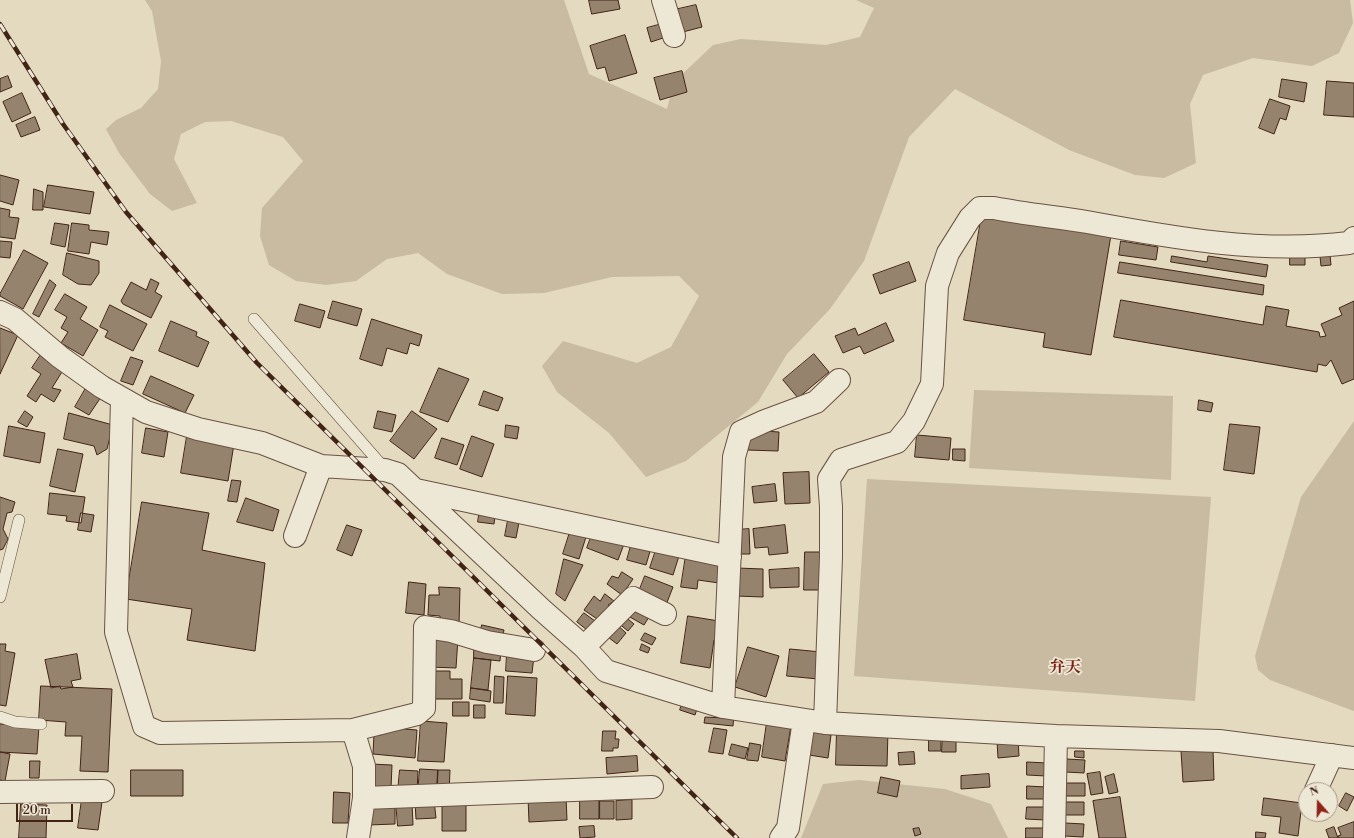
<!DOCTYPE html>
<meta charset="utf-8">
<style>
body{margin:0}
#map{position:relative;width:1354px;height:838px;overflow:hidden;background:#e3dabf;font-family:"Libre Bodoni",serif}
canvas{display:block}
.north{position:absolute;left:1298px;top:782px;width:40px;height:40px;box-sizing:border-box;background:#ede7d5;border:1px solid #a99989;border-radius:50%;rotate:340deg;font-size:11px;font-weight:700;line-height:16px;text-align:center;color:#422417}
.north::after{content:'';display:block;margin:auto;width:14px;height:18px;background:#8f2418;clip-path:polygon(50% 0,100% 100%,50% 72%,0 100%)}
.scale{position:absolute;left:16px;top:804px;width:57px;height:18px;box-sizing:border-box;border:2px solid #422417;border-top:0;padding-left:5px;font-size:12px;line-height:14px;white-space:nowrap;color:#422417;-webkit-text-stroke:3px #ede7d5;paint-order:stroke}
</style>
<div id="map">
<canvas width="1354" height="838"></canvas>
<div class="north">N</div>
<div class="scale">20 m</div>
</div>
<script>
const ctx = document.querySelector('canvas').getContext('2d');
ctx.lineJoin = 'round';
function paint(path, color) {
  ctx.fillStyle = color;
  ctx.fill(path, 'evenodd');
}
function stroke(path, color, width, dash) {
  ctx.strokeStyle = color;
  ctx.lineWidth = width;
  ctx.lineCap = dash ? 'butt' : 'round';
  ctx.setLineDash(dash || []);
  ctx.stroke(path);
}
function label(font, color, halo, rows, align = 'center') {
  ctx.font = font + ' "Libre Bodoni","Noto Serif JP",serif';
  ctx.lineWidth = 3.5;
  ctx.setLineDash([]);
  ctx.textBaseline = 'middle';
  ctx.strokeStyle = halo;
  ctx.fillStyle = color;
  for (const [text, x, y, turn = 0] of rows) {
    ctx.save();
    ctx.translate(x, y);
    ctx.rotate((+turn || 0) * Math.PI / 180);
    ctx.textAlign = isNaN(turn) ? turn : align;
    if (halo) ctx.strokeText(text, 0, 0);
    ctx.fillText(text, 0, 0);
    ctx.restore();
  }
}
paint(new Path2D(`
 M 145,0 L 564,0 L 589,74 L 667,109 L 674,82 L 713,45 L 741,39 L 826,45 L 860,37 L 874,8 L 856,0 L 1350,0 L 1353,23 L 1339,53 L 1312,66 L 1253,58 L 1203,75 L 1190,104 L 1196,163 L 1164,178 L 1135,175 L 1069,150 L 955,89 L 909,137 L 864,261 L 830,309 L 787,354 L 758,402 L 686,461 L 646,477 L 609,433 L 557,392 L 542,366 L 563,341 L 637,363 L 671,347 L 699,296 L 679,276 L 612,277 L 544,293 L 502,294 L 447,274 L 418,253 L 387,259 L 356,281 L 326,285 L 296,281 L 269,265 L 260,236 L 262,208 L 303,161 L 283,137 L 231,121 L 205,122 L 181,134 L 174,159 L 197,203 L 172,211 L 150,194 L 119,153 L 106,129 L 116,120 L 141,108 L 158,89 L 161,61 L 152,11 Z
 M 974,390 L 1173,396 L 1171,480 L 969,468 Z
 M 1354,421 L 1354,711 L 1270,680 L 1258,670 L 1255,656 L 1301,497 Z
 M 867,479 L 1211,497 L 1195,701 L 854,676 Z
 M 859,780 L 945,789 L 991,804 L 1008,838 L 801,838 L 823,784 Z`), '#c8bba2');
const building = new Path2D(`
 M 589,0 L 618,0 L 620,9 L 592,14 Z
 M 696,5 L 702,27 L 679,33 L 674,10 Z
 M 662,24 L 666,37 L 651,42 L 647,28 Z
 M 625,35 L 637,73 L 609,81 L 605,67 L 597,69 L 590,46 Z
 M 682,71 L 687,92 L 660,100 L 654,78 Z
 M 8,76 L 12,87 L 0,92 L 0,79 Z
 M 1282,79 L 1307,83 L 1304,102 L 1279,97 Z
 M 1327,81 L 1354,83 L 1354,117 L 1324,115 Z
 M 22,93 L 31,113 L 12,122 L 3,102 Z
 M 1270,99 L 1290,106 L 1286,120 L 1280,118 L 1274,134 L 1259,128 Z
 M 35,117 L 40,130 L 21,137 L 16,125 Z
 M 0,175 L 19,180 L 13,205 L 0,201 Z
 M 48,185 L 94,192 L 90,214 L 44,207 Z
 M 34,189 L 43,192 L 43,210 L 33,210 Z
 M 0,208 L 10,210 L 9,217 L 19,218 L 15,239 L 0,237 Z
 M 982,214 L 1111,235 L 1091,355 L 1043,347 L 1045,333 L 964,320 Z
 M 55,223 L 69,225 L 65,247 L 51,244 Z
 M 72,223 L 89,225 L 89,230 L 109,232 L 107,245 L 91,242 L 89,254 L 68,251 Z
 M 0,241 L 12,242 L 10,258 L 0,257 Z
 M 1121,241 L 1158,247 L 1156,260 L 1119,255 Z
 M 24,250 L 48,263 L 23,309 L 0,296 L 0,294 Z
 M 67,253 L 99,261 L 99,273 L 91,285 L 78,284 L 63,275 Z
 M 1330,255 L 1331,265 L 1321,266 L 1320,256 Z
 M 1172,256 L 1207,262 L 1208,256 L 1268,265 L 1266,277 L 1171,262 Z
 M 1290,256 L 1305,256 L 1305,265 L 1290,265 Z
 M 909,262 L 916,281 L 880,294 L 873,275 Z
 M 1120,262 L 1264,285 L 1263,295 L 1118,273 Z
 M 151,279 L 159,283 L 155,292 L 162,296 L 151,318 L 123,304 L 121,301 L 131,282 L 146,290 Z
 M 50,280 L 56,285 L 39,317 L 33,314 Z
 M 65,294 L 87,307 L 80,319 L 98,330 L 83,356 L 61,343 L 68,332 L 61,328 L 67,317 L 55,310 Z
 M 1121,300 L 1263,325 L 1266,306 L 1289,310 L 1286,326 L 1319,332 L 1320,337 L 1326,336 L 1321,324 L 1342,315 L 1339,308 L 1354,301 L 1354,379 L 1342,384 L 1331,360 L 1326,366 L 1318,364 L 1317,372 L 1114,337 Z
 M 333,301 L 362,309 L 357,326 L 328,318 Z
 M 300,304 L 325,311 L 320,328 L 295,321 Z
 M 110,305 L 147,324 L 133,351 L 105,337 L 108,331 L 100,327 Z
 M 372,319 L 422,335 L 419,346 L 410,343 L 407,354 L 387,348 L 382,366 L 360,359 Z
 M 171,321 L 197,332 L 196,336 L 209,342 L 198,367 L 159,351 Z
 M 886,323 L 894,341 L 864,354 L 860,346 L 843,353 L 835,336 L 855,328 L 858,335 Z
 M 0,328 L 18,335 L 0,374 Z
 M 42,353 L 65,367 L 52,388 L 61,390 L 54,402 L 41,394 L 36,402 L 27,396 L 41,374 L 32,368 Z
 M 814,354 L 829,372 L 798,398 L 783,380 Z
 M 131,357 L 143,361 L 133,385 L 121,381 Z
 M 439,368 L 469,379 L 448,422 L 420,412 Z
 M 151,376 L 194,395 L 185,413 L 143,394 Z
 M 86,388 L 101,397 L 89,415 L 75,407 Z
 M 484,391 L 503,398 L 498,411 L 479,405 Z
 M 1199,400 L 1213,403 L 1211,412 L 1198,410 Z
 M 25,411 L 33,417 L 27,427 L 18,422 Z
 M 378,411 L 396,415 L 392,432 L 374,428 Z
 M 412,411 L 437,429 L 414,459 L 390,441 Z
 M 69,413 L 113,425 L 107,449 L 97,455 L 94,446 L 64,439 Z
 M 1230,424 L 1260,427 L 1254,474 L 1224,470 Z
 M 506,425 L 519,427 L 517,439 L 505,437 Z
 M 9,426 L 45,433 L 40,463 L 4,456 Z
 M 146,428 L 168,432 L 164,457 L 142,453 Z
 M 748,430 L 779,432 L 778,451 L 747,450 Z
 M 917,435 L 951,438 L 949,460 L 915,457 Z
 M 187,436 L 234,444 L 228,481 L 181,473 Z
 M 472,436 L 494,444 L 482,477 L 460,469 Z
 M 442,438 L 464,445 L 457,465 L 435,458 Z
 M 58,449 L 83,454 L 75,492 L 50,486 Z
 M 953,449 L 965,449 L 965,461 L 953,460 Z
 M 809,472 L 810,503 L 785,504 L 783,473 Z
 M 232,480 L 241,481 L 237,502 L 228,501 Z
 M 775,484 L 777,501 L 754,503 L 752,487 Z
 M 50,493 L 85,497 L 81,523 L 66,521 L 67,516 L 48,514 Z
 M 0,497 L 15,502 L 12,512 L 7,513 L 3,529 L 8,539 L 3,549 L 0,550 Z
 M 246,498 L 279,510 L 273,531 L 237,522 Z
 M 142,502 L 209,513 L 202,550 L 265,563 L 255,651 L 187,640 L 192,609 L 126,599 Z
 M 480,508 L 496,510 L 494,524 L 478,522 Z
 M 81,513 L 94,515 L 91,532 L 78,530 Z
 M 509,515 L 520,517 L 516,538 L 505,536 Z
 M 347,525 L 362,530 L 352,556 L 337,550 Z
 M 785,525 L 788,553 L 769,555 L 768,547 L 755,548 L 753,529 Z
 M 749,529 L 750,554 L 737,554 L 736,530 Z
 M 570,532 L 586,537 L 579,559 L 563,554 Z
 M 593,532 L 624,544 L 618,560 L 587,548 Z
 M 632,542 L 651,548 L 646,565 L 627,560 Z
 M 656,550 L 679,556 L 673,575 L 650,568 Z
 M 805,552 L 822,552 L 821,590 L 804,590 Z
 M 686,555 L 722,561 L 719,583 L 698,580 L 697,589 L 681,587 Z
 M 564,559 L 583,565 L 565,601 L 556,594 Z
 M 737,568 L 763,569 L 763,597 L 736,596 Z
 M 799,568 L 799,587 L 770,588 L 769,570 Z
 M 622,572 L 633,579 L 622,595 L 607,584 L 612,576 L 618,578 Z
 M 645,576 L 673,587 L 666,605 L 638,594 Z
 M 409,582 L 426,584 L 424,615 L 406,613 Z
 M 439,587 L 460,588 L 459,625 L 440,624 L 440,616 L 428,615 L 429,595 L 439,595 Z
 M 605,594 L 614,601 L 608,605 L 610,608 L 600,621 L 584,610 L 594,596 L 600,601 Z
 M 636,603 L 652,612 L 644,625 L 628,616 Z
 M 584,613 L 595,621 L 587,630 L 577,622 Z
 M 623,615 L 634,624 L 628,631 L 617,622 Z
 M 688,616 L 725,622 L 722,642 L 714,640 L 710,668 L 681,663 Z
 M 614,622 L 626,633 L 617,644 L 604,634 Z
 M 482,625 L 504,630 L 502,639 L 480,634 Z
 M 645,633 L 656,638 L 652,645 L 641,640 Z
 M 431,636 L 458,638 L 456,668 L 429,667 Z
 M 0,644 L 6,644 L 5,651 L 15,653 L 6,706 L 0,705 Z
 M 642,644 L 650,648 L 648,653 L 640,650 Z
 M 474,647 L 501,650 L 500,661 L 474,658 Z
 M 748,647 L 779,656 L 766,697 L 735,687 Z
 M 790,649 L 821,652 L 818,679 L 787,676 Z
 M 77,654 L 81,679 L 71,681 L 73,687 L 61,689 L 60,686 L 51,688 L 45,660 Z
 M 507,654 L 534,656 L 532,673 L 506,671 Z
 M 474,658 L 491,660 L 488,690 L 471,688 Z
 M 432,671 L 450,671 L 450,679 L 462,679 L 462,699 L 433,699 Z
 M 495,676 L 504,677 L 503,703 L 494,703 Z
 M 508,676 L 537,678 L 535,716 L 506,714 Z
 M 41,686 L 112,689 L 108,772 L 80,771 L 82,736 L 65,736 L 66,722 L 39,720 Z
 M 471,688 L 491,691 L 490,702 L 470,699 Z
 M 683,701 L 698,706 L 695,715 L 680,710 Z
 M 453,702 L 469,702 L 469,716 L 453,716 Z
 M 474,705 L 485,705 L 485,718 L 474,718 Z
 M 724,712 L 734,713 L 733,726 L 704,723 L 705,717 L 724,718 Z
 M 421,721 L 447,723 L 444,762 L 418,761 Z
 M 767,722 L 791,726 L 785,761 L 762,757 Z
 M 0,724 L 39,726 L 37,754 L 0,752 Z
 M 381,727 L 417,730 L 415,758 L 373,754 L 374,734 L 381,735 Z
 M 714,728 L 727,730 L 723,754 L 709,752 Z
 M 837,729 L 888,731 L 887,766 L 836,765 Z
 M 603,731 L 616,731 L 615,739 L 619,739 L 618,748 L 613,748 L 613,751 L 602,751 Z
 M 813,732 L 831,735 L 828,758 L 809,755 Z
 M 929,735 L 941,735 L 941,751 L 929,751 Z
 M 943,736 L 956,736 L 956,752 L 942,752 Z
 M 1018,740 L 1019,756 L 998,758 L 997,741 Z
 M 750,743 L 761,745 L 758,761 L 747,760 Z
 M 732,744 L 748,748 L 745,759 L 729,755 Z
 M 1213,750 L 1214,780 L 1183,782 L 1181,751 Z
 M 1075,751 L 1084,751 L 1084,758 L 1075,757 Z
 M 0,752 L 10,754 L 5,781 L 0,780 Z
 M 914,752 L 915,764 L 899,765 L 898,753 Z
 M 637,756 L 638,771 L 607,774 L 606,758 Z
 M 1066,759 L 1085,760 L 1084,773 L 1065,772 Z
 M 30,761 L 40,761 L 39,778 L 30,778 Z
 M 1027,762 L 1047,763 L 1046,776 L 1027,775 Z
 M 371,764 L 392,765 L 391,788 L 370,787 Z
 M 420,769 L 438,770 L 437,792 L 418,792 Z
 M 131,770 L 183,770 L 183,796 L 131,796 Z
 M 400,770 L 418,771 L 417,792 L 398,791 Z
 M 438,770 L 450,770 L 449,793 L 437,792 Z
 M 1100,772 L 1103,793 L 1091,795 L 1087,774 Z
 M 989,774 L 990,787 L 961,789 L 961,776 Z
 M 1114,774 L 1118,792 L 1109,794 L 1105,777 Z
 M 881,777 L 900,781 L 897,797 L 878,793 Z
 M 1066,783 L 1085,783 L 1085,796 L 1066,796 Z
 M 1027,786 L 1046,787 L 1046,799 L 1027,799 Z
 M 334,792 L 350,793 L 348,823 L 333,823 Z
 M 1346,793 L 1354,797 L 1347,811 L 1339,806 Z
 M 566,796 L 567,820 L 529,822 L 528,797 Z
 M 1120,797 L 1126,838 L 1099,838 L 1093,801 Z
 M 1264,798 L 1302,803 L 1298,836 L 1279,833 L 1281,817 L 1262,815 Z
 M 82,799 L 102,802 L 98,830 L 78,828 Z
 M 466,799 L 466,831 L 442,831 L 442,800 Z
 M 580,799 L 599,799 L 599,819 L 580,819 Z
 M 434,800 L 436,818 L 416,819 L 415,802 Z
 M 632,800 L 632,819 L 616,820 L 616,801 Z
 M 600,801 L 614,801 L 614,819 L 600,819 Z
 M 1065,802 L 1084,802 L 1084,815 L 1065,815 Z
 M 368,803 L 395,803 L 395,824 L 369,825 Z
 M 396,803 L 412,803 L 413,825 L 398,826 Z
 M 21,804 L 47,805 L 46,838 L 19,838 Z
 M 1027,807 L 1046,807 L 1045,820 L 1026,819 Z
 M 1354,822 L 1354,838 L 1339,838 L 1338,836 L 1341,835 L 1338,828 Z
 M 1065,823 L 1084,824 L 1083,837 L 1065,836 Z
 M 594,826 L 595,837 L 580,838 L 579,827 Z
 M 1334,827 L 1338,838 L 1329,838 L 1326,830 Z
 M 919,828 L 921,834 L 915,836 L 913,829 Z
 M 1026,828 L 1045,828 L 1045,838 L 1026,838 Z
 M 1256,832 L 1266,833 L 1265,838 L 1256,838 Z`);
paint(building, '#96836e');
stroke(building, '#422417', 1);
const lane = new Path2D(`
 M 254,319 L 385,469
 M 0,597 L 19,520
 M 0,717 L 15,722 L 41,724`);
const street = new Path2D(`
 M 663,0 L 674,36
 M 0,312 L 15,319 L 60,357 L 102,387 L 146,412 L 198,429 L 262,443 L 321,466 L 385,470 L 398,474 L 541,609 L 584,647 L 606,671 L 723,707 L 825,723 L 1056,736 L 1219,741 L 1354,758
 M 122,399 L 116,632 L 144,726 L 160,733 L 353,730 L 417,714 L 424,708 L 425,627 L 451,631 L 487,642 L 534,650
 M 416,490 L 730,557
 M 295,536 L 321,466
 M 584,647 L 633,598 L 665,614
 M 723,707 L 734,457 L 741,432 L 765,421 L 816,402 L 839,380
 M 825,723 L 831,557 L 831,507 L 829,479 L 841,460 L 897,442 L 914,421 L 932,384 L 937,286 L 948,253 L 970,218 L 980,208 L 994,208 C 1025,214 1056,217 1087,222 C 1174,238 1261,254 1349,243 L 1354,238
 M 353,730 L 364,766 L 364,798 L 358,838
 M 1316,790 L 1332,755
 M 0,792 L 103,791
 M 364,798 L 652,787
 M 781,838 L 788,828 L 804,720
 M 1054,838 L 1056,736`);
stroke(lane, '#6a5241', 12);
stroke(street, '#6a5241', 24);
stroke(lane, '#ede7d5', 11);
stroke(street, '#ede7d5', 22);
const rail = new Path2D(`
 M 0,24 L 63,124 L 126,212 L 257,363 L 737,838`);
stroke(rail, '#422417', 4.5);
stroke(rail, '#ede7d5', 3, [9]);
label('bold 16px', '#7a1f14', '#ede7d5', [
 ["弁天",1065,668]
]);
</script>
